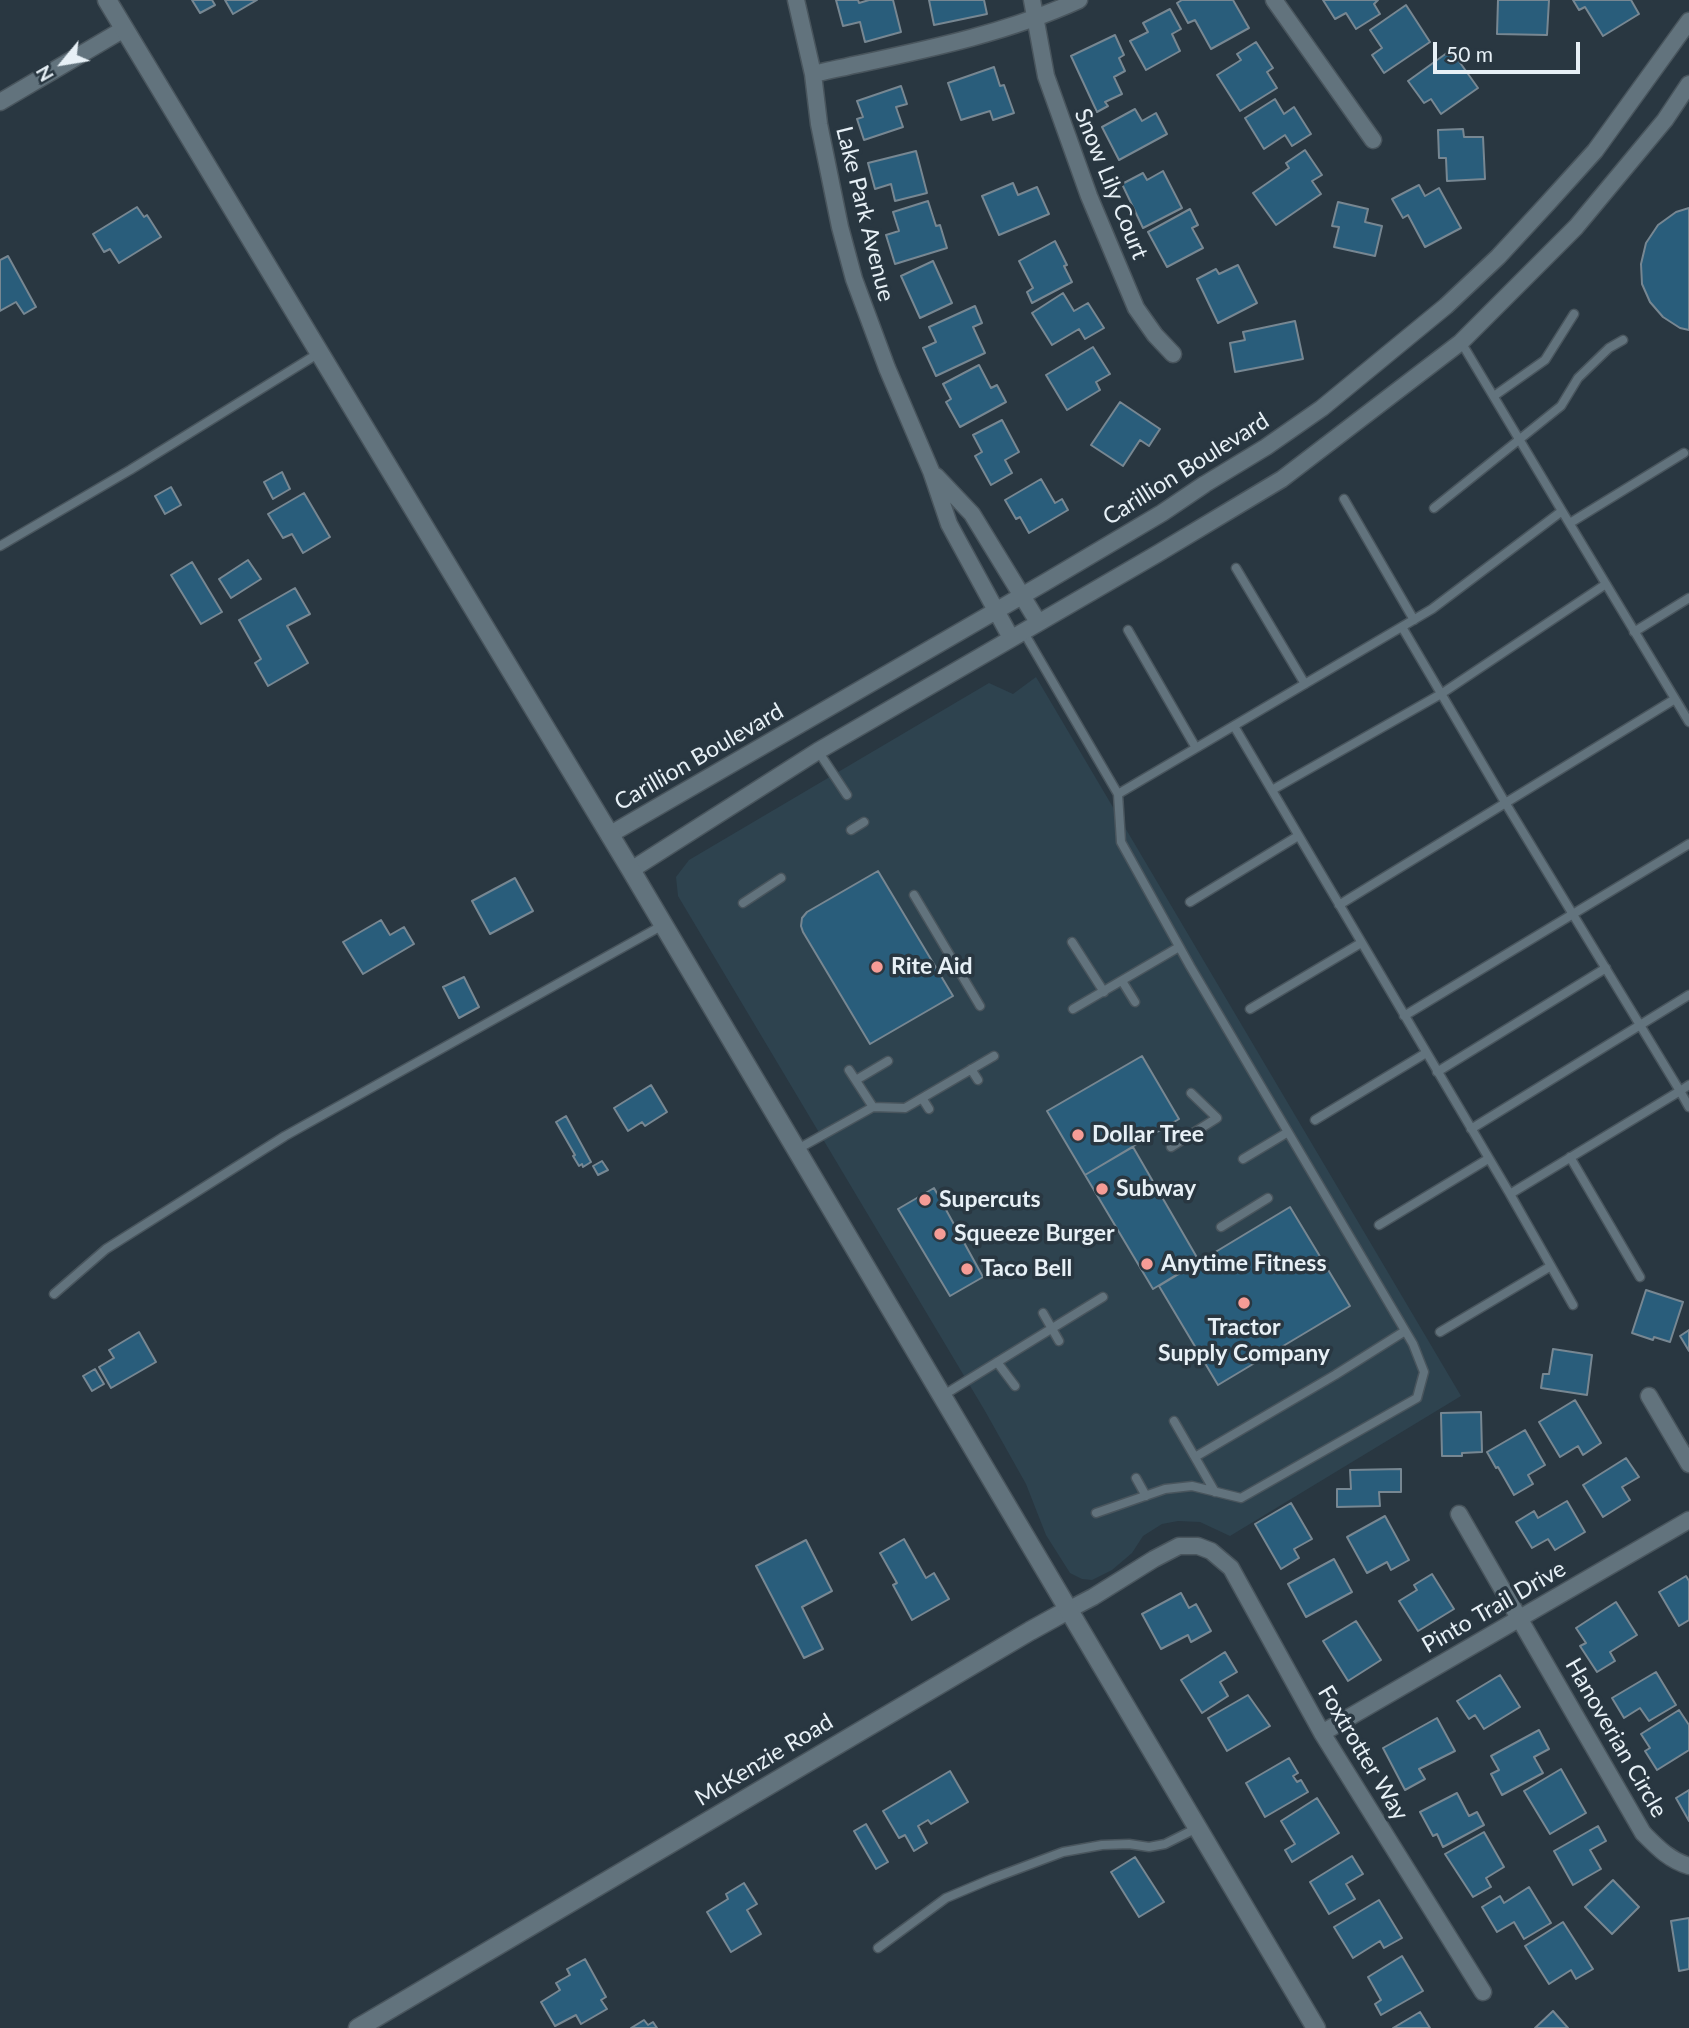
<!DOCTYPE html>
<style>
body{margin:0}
#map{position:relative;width:1689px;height:2028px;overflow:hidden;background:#293741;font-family:Lato,sans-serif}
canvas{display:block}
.north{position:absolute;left:28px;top:28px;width:70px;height:70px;-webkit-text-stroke:5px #293741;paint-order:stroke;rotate:240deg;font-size:19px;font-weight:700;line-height:28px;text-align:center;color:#e7f0f6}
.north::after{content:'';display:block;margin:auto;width:24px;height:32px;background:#e7f0f6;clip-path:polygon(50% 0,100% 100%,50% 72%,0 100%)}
.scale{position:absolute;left:1433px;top:42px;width:147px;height:32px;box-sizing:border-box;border:4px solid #e7f0f6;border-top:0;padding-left:9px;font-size:21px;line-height:24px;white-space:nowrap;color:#e7f0f6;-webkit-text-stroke:5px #293741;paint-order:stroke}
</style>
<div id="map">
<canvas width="1689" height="2028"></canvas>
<div class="north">N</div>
<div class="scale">50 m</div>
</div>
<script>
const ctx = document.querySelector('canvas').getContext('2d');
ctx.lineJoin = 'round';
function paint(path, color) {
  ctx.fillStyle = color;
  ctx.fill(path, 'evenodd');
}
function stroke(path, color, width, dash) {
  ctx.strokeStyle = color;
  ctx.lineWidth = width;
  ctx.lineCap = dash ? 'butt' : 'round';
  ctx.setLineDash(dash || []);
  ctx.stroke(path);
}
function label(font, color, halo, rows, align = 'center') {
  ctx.font = font + ' Lato,sans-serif';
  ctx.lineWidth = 7;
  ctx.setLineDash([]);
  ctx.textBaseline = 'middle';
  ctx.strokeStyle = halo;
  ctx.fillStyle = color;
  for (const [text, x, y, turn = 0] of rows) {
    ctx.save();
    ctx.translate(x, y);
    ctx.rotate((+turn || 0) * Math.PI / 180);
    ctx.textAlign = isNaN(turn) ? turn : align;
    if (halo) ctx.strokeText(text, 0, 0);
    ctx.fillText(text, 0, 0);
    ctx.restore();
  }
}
paint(new Path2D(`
 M 1036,677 L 1461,1396 L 1230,1536 L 1200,1522 L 1178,1521 L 1162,1524 L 1143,1536 L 1132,1553 L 1112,1570 L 1092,1580 L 1082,1579 L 1070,1573 L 1046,1535 L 1026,1484 L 985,1411 L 678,896 L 676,877 L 689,860 L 989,683 L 1013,694 Z`), '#2e434f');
const building = new Path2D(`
 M 192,0 L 212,0 L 215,5 L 200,13 Z
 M 225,0 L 257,0 L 233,14 Z
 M 836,0 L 858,0 L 859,3 L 869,0 L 893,0 L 901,32 L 865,42 L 860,22 L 843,26 Z
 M 929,0 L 984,0 L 987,14 L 934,25 Z
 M 1182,0 L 1233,0 L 1249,28 L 1211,49 L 1195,20 L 1188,23 L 1177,3 Z
 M 1323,0 L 1378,0 L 1374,4 L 1380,14 L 1356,29 L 1346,13 L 1335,19 Z
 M 1498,0 L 1549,0 L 1547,35 L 1497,34 Z
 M 1573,0 L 1631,0 L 1639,14 L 1603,36 L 1585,7 L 1579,10 Z
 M 1406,5 L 1430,42 L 1384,73 L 1372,55 L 1382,48 L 1370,30 Z
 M 1170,9 L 1181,29 L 1172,34 L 1180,51 L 1146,70 L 1130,41 L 1148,32 L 1143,23 Z
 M 1115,35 L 1124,55 L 1119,58 L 1125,71 L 1114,77 L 1122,94 L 1105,102 L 1108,106 L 1097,112 L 1071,56 Z
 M 1256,42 L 1273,68 L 1267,72 L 1277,88 L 1240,111 L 1217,75 L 1241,60 L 1237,54 Z
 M 1451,50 L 1478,88 L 1441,114 L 1431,99 L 1424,103 L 1408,81 Z
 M 994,67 L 1000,86 L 1004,85 L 1014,113 L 993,120 L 990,111 L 961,120 L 948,83 Z
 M 901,86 L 907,104 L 896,107 L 903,127 L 864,140 L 857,119 L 863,117 L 857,101 Z
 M 1275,99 L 1284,114 L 1294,107 L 1311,134 L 1292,146 L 1285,135 L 1264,149 L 1245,118 Z
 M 1135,109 L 1142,121 L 1156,113 L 1167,134 L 1119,160 L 1102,127 Z
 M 1463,129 L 1464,137 L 1483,137 L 1485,179 L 1447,181 L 1446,158 L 1439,158 L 1438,130 Z
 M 1305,150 L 1322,175 L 1312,181 L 1321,194 L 1276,225 L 1253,193 L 1289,168 L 1286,163 Z
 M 916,151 L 927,193 L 895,201 L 891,184 L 875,189 L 868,163 Z
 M 1163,171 L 1182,208 L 1143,228 L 1122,184 L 1143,173 L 1147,180 Z
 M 1013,183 L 1018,195 L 1037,187 L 1049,214 L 999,235 L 982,196 Z
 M 1419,185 L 1425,196 L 1439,188 L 1461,228 L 1425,247 L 1408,215 L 1403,218 L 1392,199 Z
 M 928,201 L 936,226 L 940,225 L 947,248 L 895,264 L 886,235 L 899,231 L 893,212 Z
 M 1338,202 L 1368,209 L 1365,222 L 1382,226 L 1375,256 L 1334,247 L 1339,227 L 1332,226 Z
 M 137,207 L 144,217 L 147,215 L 161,237 L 119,263 L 110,249 L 104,252 L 93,234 Z
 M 1689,208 L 1689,330 L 1680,328 L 1663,317 L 1650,302 L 1642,284 L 1641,264 L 1646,243 L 1658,225 L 1676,212 Z
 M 1190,209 L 1198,225 L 1192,228 L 1203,248 L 1167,267 L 1148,232 Z
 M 1055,241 L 1067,265 L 1064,266 L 1072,282 L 1032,303 L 1027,292 L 1033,288 L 1019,261 Z
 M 8,256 L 36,307 L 24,314 L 16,302 L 0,311 L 0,260 Z
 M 933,261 L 952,303 L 920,318 L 901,276 Z
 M 1238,265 L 1257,303 L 1218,323 L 1197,279 L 1216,269 L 1219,274 Z
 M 1063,293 L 1074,311 L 1088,303 L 1104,328 L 1085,339 L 1079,329 L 1052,345 L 1032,313 Z
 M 975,306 L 982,323 L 973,327 L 985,353 L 936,376 L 923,348 L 936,342 L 929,327 Z
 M 1295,321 L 1303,359 L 1235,372 L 1230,343 L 1245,340 L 1243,332 Z
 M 1093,347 L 1110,374 L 1096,382 L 1100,390 L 1067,410 L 1046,375 Z
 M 979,365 L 991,388 L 997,385 L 1006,402 L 960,427 L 946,402 L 951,399 L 943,384 Z
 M 1120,402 L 1160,429 L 1149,446 L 1140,440 L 1123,466 L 1091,445 Z
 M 1002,420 L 1019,452 L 1005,460 L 1012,473 L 991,485 L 975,456 L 982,452 L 973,435 Z
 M 282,472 L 290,489 L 273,499 L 264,482 Z
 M 1041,479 L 1055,503 L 1062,499 L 1068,510 L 1029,533 L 1020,517 L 1016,519 L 1005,500 Z
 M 171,487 L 181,505 L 165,514 L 155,496 Z
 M 304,493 L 330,537 L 303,553 L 292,534 L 283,538 L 268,514 Z
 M 248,560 L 261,579 L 231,598 L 219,579 Z
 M 192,562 L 222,612 L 201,624 L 171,575 Z
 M 295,588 L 310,614 L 287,626 L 308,663 L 268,686 L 255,663 L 261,659 L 239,620 Z
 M 878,871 L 953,996 L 870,1044 L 803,932 L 801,926 L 802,918 L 807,912 Z
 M 515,878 L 533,911 L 490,934 L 472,901 Z
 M 381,920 L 390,935 L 404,927 L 414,944 L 363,974 L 343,942 Z
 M 464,977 L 479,1007 L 459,1018 L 443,987 Z
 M 1142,1056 L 1179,1119 L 1085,1175 L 1047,1111 Z
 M 651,1085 L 667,1112 L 645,1126 L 642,1122 L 628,1131 L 614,1108 Z
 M 566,1116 L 591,1162 L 583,1167 L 582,1164 L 579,1166 L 573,1156 L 575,1155 L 556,1122 Z
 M 1133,1147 L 1199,1261 L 1153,1289 L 1085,1175 Z
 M 602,1161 L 608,1170 L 598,1175 L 593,1166 Z
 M 934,1188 L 983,1277 L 950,1296 L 898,1209 Z
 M 1290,1207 L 1350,1306 L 1218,1385 L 1159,1286 Z
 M 1646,1290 L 1683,1302 L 1670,1342 L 1654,1337 L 1653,1340 L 1632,1333 Z
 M 1689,1330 L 1689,1351 L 1680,1336 Z
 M 139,1332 L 156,1362 L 111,1388 L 99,1367 L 114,1358 L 109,1350 Z
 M 1553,1349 L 1592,1355 L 1587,1395 L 1541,1388 L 1543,1374 L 1549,1374 Z
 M 95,1369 L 104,1384 L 92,1391 L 83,1376 Z
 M 1575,1400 L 1601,1443 L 1583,1455 L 1578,1446 L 1560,1457 L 1539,1422 Z
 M 1481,1412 L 1482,1452 L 1462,1453 L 1462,1456 L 1442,1456 L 1441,1413 Z
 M 1525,1430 L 1545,1465 L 1528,1475 L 1533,1484 L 1514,1495 L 1498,1467 L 1496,1468 L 1487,1452 Z
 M 1626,1458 L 1639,1477 L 1622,1487 L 1630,1500 L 1603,1517 L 1583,1485 Z
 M 1401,1469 L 1401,1492 L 1379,1492 L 1380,1506 L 1337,1507 L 1337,1489 L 1351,1489 L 1350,1470 Z
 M 1567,1501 L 1585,1532 L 1555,1550 L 1548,1539 L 1532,1548 L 1516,1522 L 1534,1511 L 1538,1518 Z
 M 1291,1503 L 1312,1539 L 1294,1549 L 1299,1558 L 1281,1569 L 1255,1524 Z
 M 1385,1516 L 1409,1560 L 1391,1570 L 1387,1562 L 1367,1573 L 1347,1537 Z
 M 904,1539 L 926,1578 L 934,1573 L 949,1599 L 912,1620 L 893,1585 L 897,1583 L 880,1553 Z
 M 806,1540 L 832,1591 L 802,1607 L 823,1649 L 804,1658 L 756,1566 Z
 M 1334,1559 L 1352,1592 L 1306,1617 L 1288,1584 Z
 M 1432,1574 L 1454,1609 L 1418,1631 L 1399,1601 L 1417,1590 L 1414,1585 Z
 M 1686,1576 L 1689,1581 L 1689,1620 L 1679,1626 L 1659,1592 Z
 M 1181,1593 L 1189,1608 L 1196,1604 L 1211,1631 L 1191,1642 L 1188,1635 L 1161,1649 L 1142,1614 Z
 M 1616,1602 L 1637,1635 L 1610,1652 L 1615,1661 L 1597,1672 L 1580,1646 L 1586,1643 L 1576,1628 Z
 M 1356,1621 L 1381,1660 L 1348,1681 L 1323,1641 Z
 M 1225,1652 L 1237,1672 L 1220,1682 L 1228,1696 L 1202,1713 L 1181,1680 Z
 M 1656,1672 L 1676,1705 L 1649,1721 L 1640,1708 L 1624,1718 L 1612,1698 Z
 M 1500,1675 L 1520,1707 L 1484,1729 L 1475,1715 L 1469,1719 L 1457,1701 Z
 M 1248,1695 L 1270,1726 L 1227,1751 L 1208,1718 Z
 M 1679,1710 L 1689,1725 L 1689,1750 L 1657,1770 L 1645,1751 L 1650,1748 L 1641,1734 Z
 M 1437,1718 L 1455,1751 L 1419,1769 L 1425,1779 L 1405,1790 L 1383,1748 Z
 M 1539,1730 L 1549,1749 L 1534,1757 L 1543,1773 L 1502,1795 L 1491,1774 L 1499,1770 L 1491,1756 Z
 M 1289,1758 L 1298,1773 L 1293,1776 L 1297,1782 L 1301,1780 L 1308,1792 L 1265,1817 L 1246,1783 Z
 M 1561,1769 L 1586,1813 L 1550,1834 L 1524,1791 Z
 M 950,1771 L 968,1802 L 931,1824 L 928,1820 L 918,1826 L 927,1843 L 914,1851 L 905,1835 L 899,1838 L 883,1811 Z
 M 1689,1790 L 1689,1821 L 1676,1798 Z
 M 1457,1793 L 1469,1816 L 1477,1812 L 1484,1825 L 1443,1847 L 1437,1834 L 1433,1836 L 1420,1812 Z
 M 1317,1798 L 1339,1833 L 1292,1862 L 1285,1850 L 1295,1844 L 1281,1821 Z
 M 866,1824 L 888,1862 L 876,1869 L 854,1831 Z
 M 1598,1826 L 1606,1841 L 1590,1850 L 1601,1869 L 1573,1885 L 1554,1851 Z
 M 1484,1832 L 1504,1867 L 1486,1878 L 1491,1887 L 1473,1897 L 1445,1854 Z
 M 1352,1856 L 1363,1874 L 1346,1884 L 1355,1899 L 1329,1914 L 1310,1882 Z
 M 1135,1857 L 1164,1902 L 1139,1917 L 1111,1872 Z
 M 1613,1880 L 1639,1907 L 1612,1934 L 1585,1907 Z
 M 744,1883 L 757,1904 L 747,1910 L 761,1934 L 731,1952 L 707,1912 L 728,1899 L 726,1894 Z
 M 1529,1887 L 1551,1923 L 1524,1939 L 1514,1922 L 1497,1932 L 1482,1907 L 1500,1896 L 1504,1903 Z
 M 1379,1900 L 1402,1938 L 1384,1948 L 1380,1941 L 1353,1958 L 1334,1927 Z
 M 1689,1918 L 1689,1969 L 1679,1971 L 1671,1921 Z
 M 1563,1922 L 1593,1969 L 1576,1979 L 1571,1970 L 1549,1984 L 1525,1946 Z
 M 1402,1956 L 1423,1991 L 1381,2015 L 1375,2004 L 1381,2000 L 1368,1977 Z
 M 585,1959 L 606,1997 L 601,2000 L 607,2009 L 581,2024 L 576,2015 L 555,2026 L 541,2002 L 560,1990 L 556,1983 L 570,1975 L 567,1969 Z
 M 1553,2011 L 1568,2028 L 1535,2028 Z
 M 1420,2012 L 1430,2028 L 1393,2028 Z
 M 644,2020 L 648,2025 L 653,2022 L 657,2028 L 631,2028 Z`);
paint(building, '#295d7b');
stroke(building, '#778792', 2);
const service = new Path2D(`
 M 1494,396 L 1545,360 L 1574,314
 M 1344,499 L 1414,620
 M 1434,508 L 1561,406 L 1578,378 L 1609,348 L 1623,340
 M 1562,511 L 1689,722
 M 1570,523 L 1684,453
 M 0,546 L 130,470 L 319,353
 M 1236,568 L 1305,684
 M 1402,627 L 1506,804 L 1680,1091 L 1689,1085
 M 1128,630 L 1196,748
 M 1023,631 L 1118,794 L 1121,842 L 1190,966 L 1413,1344 L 1424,1372 L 1417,1398 L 1241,1498 L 1192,1486 L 1165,1489 L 1096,1513
 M 1634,632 L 1689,598
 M 1234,726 L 1510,1194 L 1680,1091 L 1689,1107
 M 818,751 L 847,795
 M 1272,790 L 1441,694 L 1606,584
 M 1118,794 L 1432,609 L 1562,511 L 1461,342
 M 851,830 L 864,822
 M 914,895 L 980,1006
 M 1190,902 L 1298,836
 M 743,903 L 781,878
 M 1339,905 L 1675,699
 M 1072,942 L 1104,992
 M 1122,981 L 1135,1002
 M 1073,1009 L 1179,947
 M 1250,1009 L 1361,943
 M 1404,1016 L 1689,844
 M 971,1069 L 978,1080
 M 849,1070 L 873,1107
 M 1437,1072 L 1606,968
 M 856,1080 L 888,1061
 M 922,1098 L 929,1109
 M 1315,1120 L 1426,1053
 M 1471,1129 L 1689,995
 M 1171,1147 L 1217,1118 L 1191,1093
 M 796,1150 L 873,1107 L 905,1108 L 994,1056
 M 1570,1157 L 1640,1277
 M 1243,1159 L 1288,1132
 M 1510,1194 L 1573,1305
 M 1379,1225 L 1488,1159
 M 1221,1227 L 1268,1198
 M 54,1294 L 106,1249 L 285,1136 L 663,925
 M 1043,1313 L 1059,1341
 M 1440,1332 L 1551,1266
 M 997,1362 L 1015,1386
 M 942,1396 L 1103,1297
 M 1174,1421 L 1215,1492
 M 1195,1457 L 1335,1375 L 1405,1331
 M 1136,1478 L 1146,1496
 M 878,1948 L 946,1898 L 991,1879 L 1063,1852 L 1102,1845 L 1129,1844 L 1149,1847 L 1165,1844 L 1197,1828`);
const minor = new Path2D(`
 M 796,0 L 813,74 L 819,124 L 840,227 L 854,279 L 887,368 L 931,471 L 949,524 L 1011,638
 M 1032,0 L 1046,76 L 1089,196 L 1136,308 L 1155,335 L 1173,354
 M 1274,0 L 1373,140
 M 813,74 C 902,54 996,38 1079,0
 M 0,102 L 124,29
 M 936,476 L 972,514 L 1038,622
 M 609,835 L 1044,583 L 1162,513 L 1205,484 L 1266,447 L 1322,408 L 1446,306 L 1498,257 L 1547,204 L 1595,151 L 1689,21
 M 631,870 L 818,751 L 1157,554 L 1282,479 L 1461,342 L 1576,227 L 1665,120 L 1689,84
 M 1649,1396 L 1689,1464
 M 1459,1514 L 1643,1833 C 1657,1847 1669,1860 1689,1866
 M 1068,1610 L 1093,1597 L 1154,1559 L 1179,1546 L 1198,1546 L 1211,1551 L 1231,1568 L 1322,1733 L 1483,1992
 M 1322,1733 L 1689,1520`);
const tertiary = new Path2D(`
 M 358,2028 L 1030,1631 L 1068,1610`);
const secondary = new Path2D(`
 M 107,0 L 631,870 L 1316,2028`);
stroke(service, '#49555d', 11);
stroke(minor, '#49555d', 19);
stroke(tertiary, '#49555d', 21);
stroke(secondary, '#49555d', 21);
stroke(service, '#62737d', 8);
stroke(minor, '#62737d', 16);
stroke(tertiary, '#62737d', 18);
stroke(secondary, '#62737d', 18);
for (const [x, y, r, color] of [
 [877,967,7,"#f59c96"],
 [1078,1135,7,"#f59c96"],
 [1102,1189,7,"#f59c96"],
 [925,1200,7,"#f59c96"],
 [940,1234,7,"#f59c96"],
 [1147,1264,7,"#f59c96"],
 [967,1269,7,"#f59c96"],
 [1244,1303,7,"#f59c96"]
]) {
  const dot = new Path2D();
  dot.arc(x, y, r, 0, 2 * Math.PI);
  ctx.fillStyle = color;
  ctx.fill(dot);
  stroke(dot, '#293741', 2.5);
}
label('23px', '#e7f0f6', '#293741', [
 ["Snow Lily Court",1111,184,68],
 ["Lake Park Avenue",865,214,76],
 ["Carillion Boulevard",1186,469,-32],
 ["Carillion Boulevard",699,757,-30],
 ["Pinto Trail Drive",1494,1607,-30],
 ["Hanoverian Circle",1616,1738,60],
 ["Foxtrotter Way",1363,1753,59],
 ["McKenzie Road",764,1760,-31]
]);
label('bold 23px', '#e7f0f6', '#293741', [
 ["Rite Aid",891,967],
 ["Dollar Tree",1092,1135],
 ["Subway",1116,1189],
 ["Supercuts",939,1200],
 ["Squeeze Burger",954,1234],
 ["Anytime Fitness",1161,1264],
 ["Taco Bell",981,1269],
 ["Tractor",1244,1328,"center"],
 ["Supply Company",1244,1354,"center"]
], 'left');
</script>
